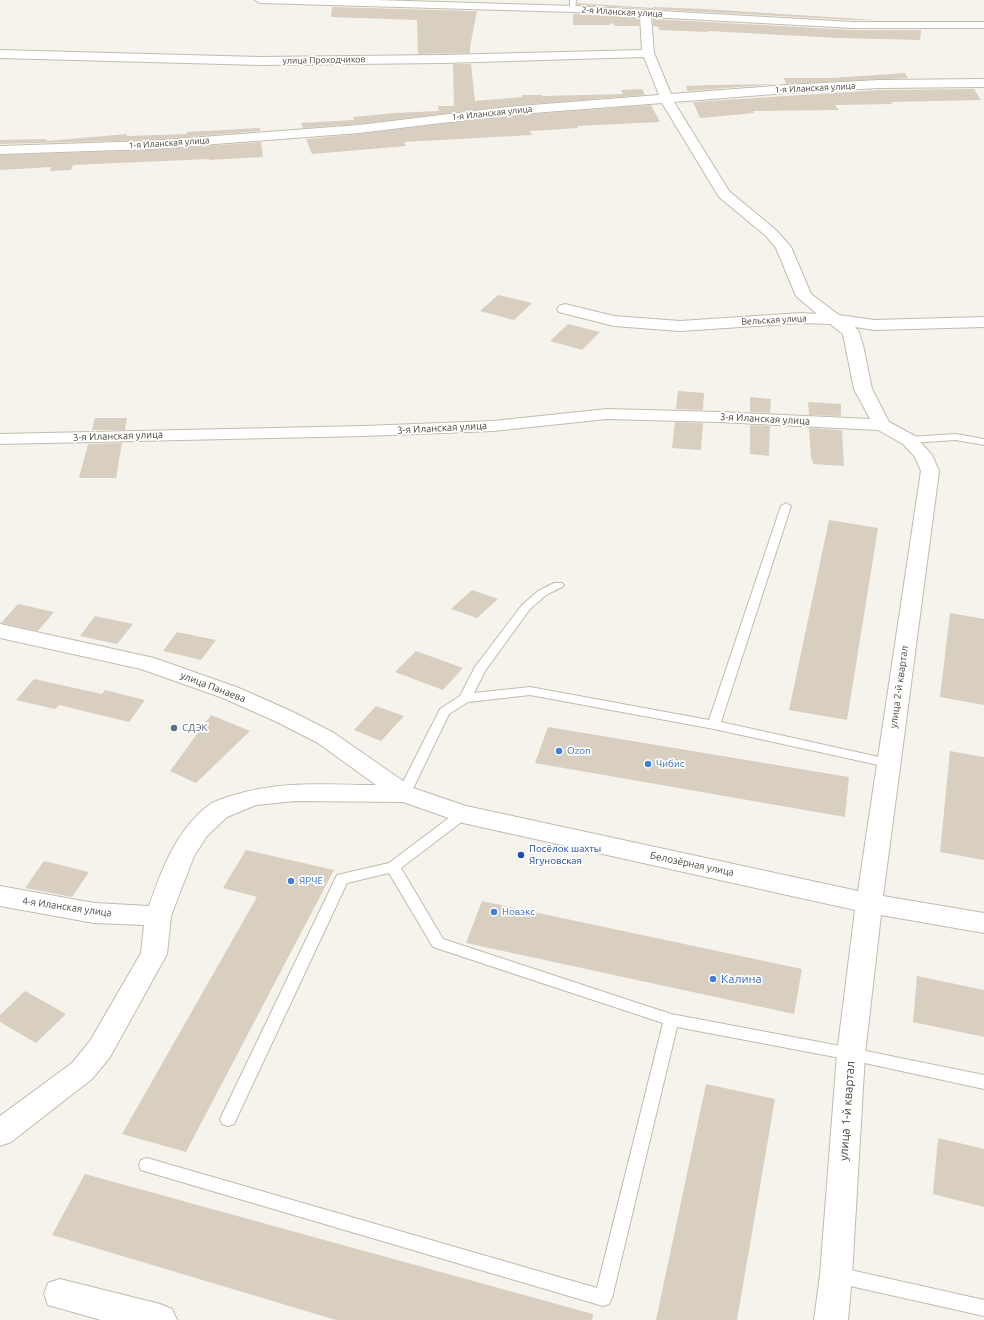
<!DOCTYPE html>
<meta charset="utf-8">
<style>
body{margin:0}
canvas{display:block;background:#f6f3ec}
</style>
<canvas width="984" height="1320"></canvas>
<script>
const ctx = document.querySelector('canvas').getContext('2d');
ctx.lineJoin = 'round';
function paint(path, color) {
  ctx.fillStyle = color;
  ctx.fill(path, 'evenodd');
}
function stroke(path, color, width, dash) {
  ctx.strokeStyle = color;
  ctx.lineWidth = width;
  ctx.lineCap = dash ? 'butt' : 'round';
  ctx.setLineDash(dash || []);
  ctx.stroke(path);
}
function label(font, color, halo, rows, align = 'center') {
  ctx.font = font + ' Ubuntu,sans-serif';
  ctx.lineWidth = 3.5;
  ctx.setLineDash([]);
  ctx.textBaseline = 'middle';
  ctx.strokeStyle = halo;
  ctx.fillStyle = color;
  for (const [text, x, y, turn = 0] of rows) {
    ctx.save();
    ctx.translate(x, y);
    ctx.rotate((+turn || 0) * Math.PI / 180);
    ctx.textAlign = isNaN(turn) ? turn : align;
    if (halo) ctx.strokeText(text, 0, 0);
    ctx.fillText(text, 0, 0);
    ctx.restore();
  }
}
paint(new Path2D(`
 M 577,3 L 653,8 L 653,7 L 704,9 L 876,20 L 853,20 L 577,5 Z
 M 332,7 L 477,11 L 470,47 L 470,53 L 418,54 L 417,20 L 331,17 Z
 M 573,14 L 639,17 L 639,26 L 615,26 L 613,23 L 609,25 L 573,25 Z
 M 653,19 L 853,30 L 921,30 L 920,40 L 839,38 L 708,31 L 708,32 L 659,30 L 659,27 L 653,26 Z
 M 453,64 L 471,64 L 475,101 L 522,97 L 522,95 L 542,95 L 543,96 L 623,94 L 621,90 L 642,89 L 645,95 L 507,106 L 359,124 L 303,128 L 301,123 L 354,120 L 353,117 L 395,113 L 439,111 L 438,106 L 454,106 Z
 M 905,73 L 908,78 L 786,84 L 784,78 L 832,78 Z
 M 777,84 L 688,91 L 686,86 L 710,85 Z
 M 974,89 L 981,100 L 891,102 L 892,104 L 835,105 L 839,110 L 753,111 L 754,113 L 700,118 L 693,102 L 879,90 Z
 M 651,105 L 660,122 L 577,126 L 578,128 L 530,131 L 532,135 L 404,142 L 406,146 L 312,154 L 306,139 L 359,134 L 507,116 Z
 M 260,128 L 260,131 L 150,140 L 0,144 L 0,140 L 47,139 L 46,141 L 127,134 L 127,136 L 187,134 L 187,132 Z
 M 261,142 L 263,157 L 209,160 L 209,159 L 73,165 L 71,170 L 50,171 L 51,167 L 0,170 L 0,155 L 150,150 Z
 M 498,295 L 532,303 L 514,320 L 480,311 Z
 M 568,324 L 600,332 L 582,350 L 550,341 Z
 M 678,391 L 704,393 L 703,410 L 676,409 Z
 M 750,397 L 771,399 L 770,413 L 750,412 Z
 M 808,402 L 841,404 L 841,416 L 809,415 Z
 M 95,418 L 127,418 L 125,430 L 92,430 Z
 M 675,422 L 703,423 L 701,450 L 672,448 Z
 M 750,425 L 770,426 L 769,456 L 750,454 Z
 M 809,428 L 842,430 L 844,466 L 813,464 L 812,459 L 811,459 Z
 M 122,443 L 116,478 L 79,478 L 88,444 Z
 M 829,520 L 878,528 L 847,720 L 789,710 Z
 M 472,590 L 498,599 L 477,618 L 451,609 Z
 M 18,604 L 54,612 L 38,631 L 1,623 Z
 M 950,613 L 984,619 L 984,705 L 940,697 Z
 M 95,616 L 133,624 L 117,644 L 80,636 Z
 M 177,632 L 216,640 L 201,660 L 163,651 Z
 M 416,651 L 463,668 L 443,690 L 395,672 Z
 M 34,679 L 102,694 L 105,690 L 145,700 L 129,722 L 59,705 L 55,709 L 16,700 Z
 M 376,706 L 404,716 L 381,741 L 354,730 Z
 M 211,715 L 250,731 L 196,783 L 170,771 Z
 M 548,727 L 849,777 L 845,817 L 535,763 Z
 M 950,751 L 984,757 L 984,860 L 940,852 Z
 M 246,850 L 334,870 L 186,1152 L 122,1134 L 257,897 L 223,888 Z
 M 44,861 L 89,872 L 72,897 L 25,888 Z
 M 482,901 L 802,969 L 794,1014 L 466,943 Z
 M 917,976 L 984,990 L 984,1037 L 913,1022 Z
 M 25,991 L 66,1014 L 36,1043 L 0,1022 L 0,1015 Z
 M 706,1084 L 775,1099 L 737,1320 L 656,1320 Z
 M 938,1138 L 984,1149 L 984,1207 L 933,1194 Z
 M 85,1174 L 593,1314 L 592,1320 L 336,1320 L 52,1235 Z`), '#d8cfc1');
const service = new Path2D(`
 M 570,0 L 576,0 L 575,10 L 570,9 Z
 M 956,434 L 984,439 L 984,445 L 956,440 L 909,443 L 904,440 L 909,437 Z
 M 786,503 L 791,506 L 721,722 L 888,759 L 893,760 L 894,763 L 893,766 L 888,767 L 714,729 L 530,695 L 468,702 L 449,714 L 409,797 L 404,799 L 399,797 L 397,794 L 440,709 L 460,696 L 475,667 L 522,605 L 538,591 L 554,583 L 562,583 L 564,585 L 562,587 L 546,595 L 530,609 L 485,671 L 474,693 L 530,687 L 709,720 L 781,506 Z
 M 463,809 L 468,811 L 470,814 L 468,817 L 401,868 L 443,939 L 671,1014 L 851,1048 L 984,1075 L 984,1089 L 851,1060 L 677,1027 L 612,1298 L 609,1304 L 603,1306 L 141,1170 L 139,1165 L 141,1160 L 147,1158 L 597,1288 L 663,1023 L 433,947 L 389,873 L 347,883 L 234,1124 L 228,1126 L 222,1124 L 220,1119 L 337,875 L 389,863 L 458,811 Z
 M 837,1267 L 984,1300 L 984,1316 L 837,1283 L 831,1281 L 828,1275 L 831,1269 Z`);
const minor = new Path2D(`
 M 255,0 L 375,0 L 573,6 L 853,22 L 984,22 L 984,28 L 853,28 L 651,17 L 654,53 L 671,94 L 787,85 L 879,80 L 984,79 L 984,87 L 879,88 L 787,93 L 674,102 L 729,191 L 776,230 L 791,247 L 811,294 L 839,315 L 874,320 L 984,317 L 984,327 L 874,330 L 855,327 L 859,332 L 863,345 L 872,389 L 889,422 L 915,436 L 932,455 L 939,471 L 883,896 L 984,913 L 984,933 L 881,915 L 865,1054 L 852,1275 L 848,1320 L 814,1320 L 820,1275 L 837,1054 L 855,910 L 463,823 L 403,802 L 295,801 L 256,805 L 227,817 L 207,836 L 194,856 L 171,916 L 167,954 L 110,1057 L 92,1079 L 11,1142 L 0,1146 L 0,1116 L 72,1063 L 90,1041 L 141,953 L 144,925 L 94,923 L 0,906 L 0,886 L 94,903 L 149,906 C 162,869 176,830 209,805 C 215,801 224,798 231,796 C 278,780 328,785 376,785 L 318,743 L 277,722 L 223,698 L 141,669 L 0,638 L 0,624 L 154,658 L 239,688 L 293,712 L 334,733 L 413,788 L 466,806 L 858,891 L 921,471 L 915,457 L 903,444 L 878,430 L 719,422 L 607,419 L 493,431 L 364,436 L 0,444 L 0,434 L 364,426 L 493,421 L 607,409 L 719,412 L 870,419 L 854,389 L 843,334 L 830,324 L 801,323 L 680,331 L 614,326 L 559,312 L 557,309 L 559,306 L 565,304 L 614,316 L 680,321 L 801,313 L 817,314 L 796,296 L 776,248 L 766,236 L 719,197 L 662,103 L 507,115 L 359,133 L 150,149 L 0,154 L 0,146 L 150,141 L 359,125 L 507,107 L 659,95 L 644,57 L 443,63 L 260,65 L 0,58 L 0,50 L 260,57 L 443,55 L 642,50 L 640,16 L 573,12 L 260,3 Z
 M 60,1279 L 160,1304 L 172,1309 L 177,1320 L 101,1320 L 48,1305 L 44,1294 L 48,1283 Z`);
stroke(service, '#c2bbae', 2);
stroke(minor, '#c2bbae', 2);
paint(service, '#fff');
paint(minor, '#fff');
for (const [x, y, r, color] of [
 [174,728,4,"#5c6f8a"],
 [559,751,4,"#3f7fe0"],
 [648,764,4,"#3f7fe0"],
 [521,855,4,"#1a4fb4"],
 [291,881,4,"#3f7fe0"],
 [494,912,4,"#3f7fe0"],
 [713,979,4,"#3f7fe0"]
]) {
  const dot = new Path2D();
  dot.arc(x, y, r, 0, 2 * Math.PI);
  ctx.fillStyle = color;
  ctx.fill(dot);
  stroke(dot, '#fff', 1.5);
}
label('9px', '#4b4439', '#fff', [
 ["2-я Иланская улица",622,12,3],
 ["улица Проходчиков",324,60,-1],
 ["1-я Иланская улица",815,88,-3],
 ["1-я Иланская улица",492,113,-6],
 ["1-я Иланская улица",169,143,-4],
 ["Вельская улица",774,320,-3]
]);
label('10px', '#4b4439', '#fff', [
 ["3-я Иланская улица",765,419,3],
 ["3-я Иланская улица",442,428,-3],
 ["3-я Иланская улица",118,436,-2],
 ["улица Панаева",213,687,21],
 ["улица 2-й квартал",899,687,-82],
 ["Белозёрная улица",692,864,12],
 ["4-я Иланская улица",67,907,8]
]);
label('10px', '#4e5e75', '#fff', [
 ["СДЭК",182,728]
], 'left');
label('10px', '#366cbe', '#fff', [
 ["Ozon",567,751],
 ["Чибис",656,764],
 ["ЯРЧЕ",299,881],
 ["Новэкс",502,912]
], 'left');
label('10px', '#164399', '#fff', [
 ["Посёлок шахты",529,849],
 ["Ягуновская",529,861]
], 'left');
label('12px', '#366cbe', '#fff', [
 ["Калина",721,979]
], 'left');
label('12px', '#4b4439', '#fff', [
 ["улица 1-й квартал",847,1111,-86]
]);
</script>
